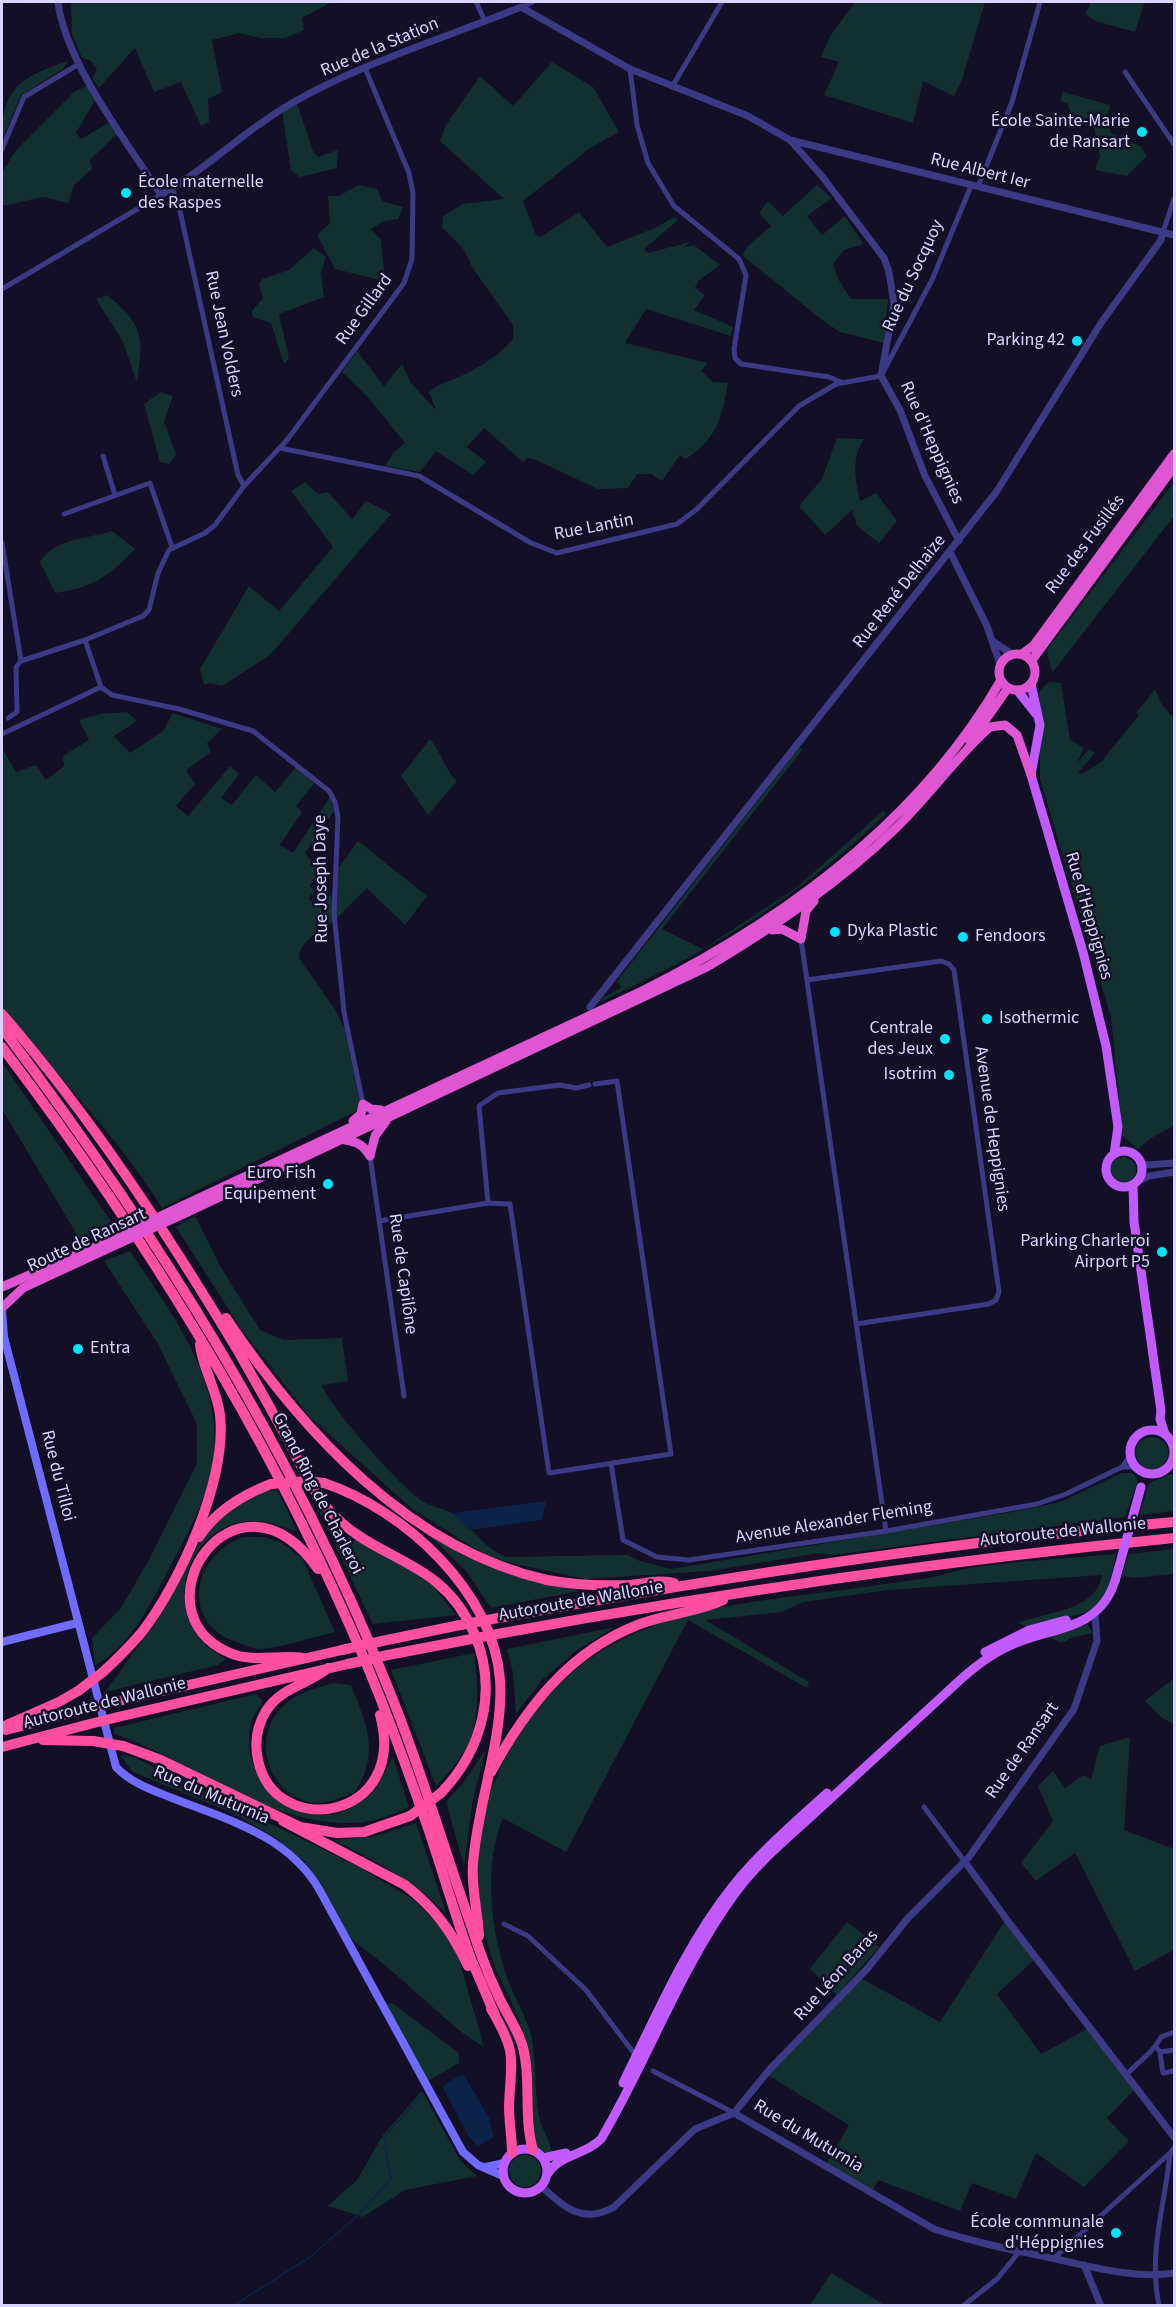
<!DOCTYPE html>
<meta charset="utf-8">
<style>
body{margin:0}
#map{position:relative;width:1176px;height:2307px;overflow:hidden;background:#130f26;font-family:"Source Sans 3",sans-serif}
canvas{display:block}
.frame{position:absolute;inset:0;border:3px solid #d9d4ff;pointer-events:none}
</style>
<div id="map">
<canvas width="1176" height="2307"></canvas>
<div class="frame"></div>
</div>
<script>
const ctx = document.querySelector('canvas').getContext('2d');
ctx.lineJoin = 'round';
function paint(path, color) {
  ctx.fillStyle = color;
  ctx.fill(path, 'evenodd');
}
function stroke(path, color, width, dash) {
  ctx.strokeStyle = color;
  ctx.lineWidth = width;
  ctx.lineCap = dash ? 'butt' : 'round';
  ctx.setLineDash(dash || []);
  ctx.stroke(path);
}
function label(font, color, halo, rows, align = 'center') {
  ctx.font = font + ' "Source Sans 3",sans-serif';
  ctx.lineWidth = 5;
  ctx.setLineDash([]);
  ctx.textBaseline = 'middle';
  ctx.strokeStyle = halo;
  ctx.fillStyle = color;
  for (const [text, x, y, turn = 0] of rows) {
    ctx.save();
    ctx.translate(x, y);
    ctx.rotate((+turn || 0) * Math.PI / 180);
    ctx.textAlign = isNaN(turn) ? turn : align;
    if (halo) ctx.strokeText(text, 0, 0);
    ctx.fillText(text, 0, 0);
    ctx.restore();
  }
}
paint(new Path2D(`
 M 71,2 L 332,2 L 302,18 L 304,30 L 285,38 L 261,38 L 239,33 L 212,40 L 222,92 L 208,99 L 209,122 L 201,126 L 181,82 L 154,92 L 135,48 L 99,88 L 93,79 L 97,69 L 90,60 L 82,58 L 72,35 Z
 M 855,2 L 985,2 L 962,80 L 954,96 L 923,81 L 913,123 L 824,95 L 839,62 L 821,57 L 830,36 Z
 M 1091,2 L 1145,2 L 1135,32 L 1095,21 L 1085,14 Z
 M 68,61 L 63,69 L 21,95 L 2,140 C 1,88 21,77 68,61 Z
 M 552,62 L 593,87 L 619,132 L 590,148 L 523,201 L 536,235 L 541,237 L 579,212 L 607,247 L 655,228 L 674,217 L 678,220 L 644,249 L 648,253 L 690,242 L 684,247 L 694,245 L 720,265 L 698,281 L 695,288 L 705,295 L 694,310 L 733,327 L 731,336 L 646,309 L 625,343 L 708,363 L 701,371 L 713,382 L 728,383 C 722,419 717,438 686,459 L 680,455 L 662,481 L 651,474 L 637,474 L 628,488 L 598,489 L 534,459 L 527,458 L 523,462 L 484,428 L 467,447 L 486,462 L 473,475 L 436,451 L 420,472 L 385,466 L 393,453 L 405,443 L 366,395 L 342,372 L 357,351 L 384,386 L 402,364 L 411,383 L 436,410 L 429,392 C 441,382 454,380 467,373 C 485,364 500,354 513,339 L 513,325 L 472,267 L 464,250 L 442,227 L 443,216 L 463,204 L 504,199 L 440,141 L 446,125 L 480,76 L 513,106 Z
 M 87,86 L 95,100 L 76,133 L 81,139 L 110,122 L 117,134 L 90,160 L 92,169 L 74,185 L 68,203 L 43,197 L 2,206 L 2,173 L 16,150 L 74,92 Z
 M 1063,92 L 1110,105 L 1107,116 L 1111,133 L 1140,146 L 1147,156 L 1127,176 L 1095,170 L 1100,156 L 1094,127 C 1079,125 1071,120 1068,104 L 1060,101 Z
 M 297,104 L 313,151 L 318,157 L 338,150 L 337,168 L 300,177 L 291,171 L 282,111 Z
 M 358,185 L 377,189 L 382,201 L 403,207 L 398,219 L 384,221 L 371,229 L 381,240 L 385,281 L 335,269 L 317,235 L 330,223 L 328,196 L 339,196 Z
 M 817,185 L 832,198 L 807,216 L 822,235 L 845,216 L 863,244 L 844,250 L 833,264 L 838,279 L 851,299 L 888,299 L 884,343 L 840,332 L 822,320 L 742,255 L 747,247 L 771,226 L 759,213 L 768,201 L 783,216 Z
 M 314,248 L 326,257 L 321,272 L 324,297 L 279,314 L 289,358 L 284,364 L 271,323 L 253,317 L 252,311 L 263,298 L 259,285 L 262,279 L 289,270 Z
 M 107,295 C 144,325 144,338 137,382 L 122,340 L 96,299 Z
 M 161,392 L 173,396 L 164,422 L 176,454 L 169,464 L 160,462 L 144,404 Z
 M 837,438 L 864,439 C 851,459 855,478 860,501 L 876,493 L 897,521 L 879,543 L 857,526 L 852,510 L 825,535 L 799,506 L 822,479 Z
 M 305,482 L 318,494 L 328,492 L 352,519 L 366,501 L 391,514 L 270,655 L 222,686 L 210,683 L 204,685 L 200,669 L 249,586 L 279,611 L 333,547 L 291,491 Z
 M 1174,482 L 1174,516 L 1052,673 L 1047,650 Z
 M 112,531 L 135,549 C 108,577 95,587 55,593 L 40,562 C 54,538 88,539 112,531 Z
 M 1049,682 L 1061,683 L 1070,740 L 1084,748 L 1077,763 L 1089,749 L 1095,753 L 1078,773 L 1082,774 L 1101,762 L 1139,715 L 1136,713 L 1155,689 L 1162,705 L 1174,718 L 1174,1126 L 1151,1138 L 1138,1149 L 1123,1136 L 1111,1017 L 1040,779 L 1039,692 Z
 M 127,712 L 137,721 L 114,736 L 130,753 L 163,731 L 173,713 L 222,729 L 207,743 L 211,752 L 186,770 L 195,784 L 176,806 L 188,816 L 230,766 L 239,774 L 221,798 L 232,805 L 256,775 L 275,792 L 298,765 L 317,780 L 296,806 L 302,812 L 280,845 L 293,853 L 330,797 L 334,811 L 305,853 L 319,870 L 310,886 L 315,891 L 308,898 L 317,907 L 331,894 L 334,914 L 336,871 L 358,841 L 427,896 L 405,925 L 367,888 C 357,898 347,908 337,918 C 323,931 301,937 299,958 L 334,1008 L 345,1029 L 361,1109 L 162,1208 C 118,1137 56,1074 2,1010 L 2,748 L 16,772 L 36,765 L 46,780 L 64,766 L 63,756 L 89,740 L 79,720 L 100,714 Z
 M 430,739 C 441,751 445,771 457,781 L 428,815 L 401,776 Z
 M 800,747 L 803,749 L 662,929 L 703,949 L 796,888 L 883,811 L 886,814 C 796,899 712,950 600,1002 L 602,998 L 621,988 L 617,981 Z
 M 2,1062 L 114,1226 L 82,1243 L 2,1109 Z
 M1110 1170a13 13 0 1 1 26 0a13 13 0 1 1-26 0Z
 M 195,1216 L 220,1266 L 260,1330 L 284,1340 L 342,1338 L 348,1381 L 322,1385 C 330,1408 401,1487 422,1501 C 431,1507 443,1508 452,1513 C 474,1527 478,1544 506,1557 L 627,1555 L 640,1561 L 671,1569 L 1024,1510 L 1060,1502 L 1122,1473 L 1133,1473 L 1138,1480 L 1125,1517 L 833,1555 L 820,1553 L 709,1571 L 585,1579 L 502,1561 L 479,1551 L 411,1508 L 308,1415 L 240,1327 L 176,1227 Z
 M 130,1251 C 173,1315 228,1386 212,1468 C 205,1505 182,1543 165,1577 C 149,1607 127,1650 95,1665 L 92,1638 L 121,1608 L 151,1556 L 197,1463 L 197,1424 L 158,1344 L 104,1261 Z
 M1136 1453a16 16 0 1 1 32 0a16 16 0 1 1-32 0Z
 M 1170,1474 L 1174,1475 L 1174,1511 L 1140,1515 L 1149,1483 Z
 M 266,1491 L 278,1491 L 297,1531 C 283,1527 266,1520 251,1521 C 197,1523 167,1588 195,1632 C 203,1645 213,1651 226,1659 L 218,1665 L 105,1692 L 161,1615 L 205,1532 L 229,1509 Z
 M 316,1505 L 342,1534 L 398,1561 L 434,1587 L 456,1615 L 373,1624 Z
 M 430,1536 L 563,1585 L 579,1591 L 491,1608 L 466,1571 Z
 M 264,1537 L 280,1542 L 302,1558 L 335,1632 C 311,1637 283,1648 259,1649 C 252,1649 243,1644 237,1642 C 181,1625 191,1556 241,1538 C 248,1536 257,1537 264,1537 Z
 M 1174,1549 L 1174,1574 L 1132,1578 L 1122,1575 L 1129,1554 Z
 M 1116,1554 L 1107,1594 L 1091,1611 L 1030,1628 L 1018,1623 C 1045,1612 1097,1611 1102,1575 L 888,1590 L 803,1602 L 781,1612 L 705,1620 L 809,1682 L 807,1688 L 688,1620 L 566,1852 L 503,1818 C 484,1864 490,1924 505,1972 C 511,1993 525,2012 531,2035 C 537,2062 534,2090 539,2117 C 541,2130 552,2142 552,2155 L 537,2149 C 531,2115 535,2080 528,2047 C 522,2019 506,1993 495,1967 C 483,1936 478,1899 478,1866 C 479,1819 493,1777 517,1738 C 597,1607 728,1606 864,1587 C 885,1584 907,1581 928,1578 C 944,1575 960,1569 976,1567 C 1022,1561 1069,1558 1116,1554 Z
 M 1087,1624 L 1093,1633 L 1073,1637 L 1062,1643 L 1044,1635 Z
 M 615,1627 L 577,1650 L 542,1680 L 516,1714 L 513,1673 L 507,1649 Z
 M 474,1653 C 478,1686 482,1724 463,1754 C 456,1765 445,1776 436,1786 L 391,1670 Z
 M 1173,1679 L 1174,1680 L 1174,1724 L 1162,1718 L 1145,1701 Z
 M 334,1683 L 351,1685 C 367,1725 380,1753 355,1792 C 343,1797 328,1804 315,1803 C 268,1797 249,1737 284,1705 C 298,1692 316,1688 334,1683 Z
 M 256,1694 L 263,1701 C 259,1707 254,1714 252,1721 C 233,1783 308,1841 361,1802 C 376,1791 384,1773 393,1757 L 409,1807 C 308,1861 207,1764 114,1734 L 114,1728 Z
 M 1130,1737 L 1124,1830 L 1174,1849 L 1174,1950 L 1135,1971 L 1075,1853 L 1036,1881 L 1021,1863 L 1053,1821 L 1038,1786 L 1053,1771 L 1065,1788 L 1083,1775 L 1091,1779 L 1100,1746 Z
 M 486,1749 L 473,1799 L 464,1866 L 446,1802 L 465,1780 Z
 M 120,1755 L 134,1757 L 361,1868 L 414,1900 L 442,1928 L 457,1952 L 484,2047 L 461,2032 L 386,1966 L 351,1939 L 321,1884 L 304,1861 L 276,1838 L 235,1814 L 133,1772 Z
 M 416,1823 L 446,1913 C 413,1881 376,1861 334,1840 L 372,1837 Z
 M 1006,1919 L 1036,1958 L 997,1994 L 1041,2054 L 1091,2027 L 1137,2087 L 1107,2118 L 1129,2141 L 1084,2187 L 1036,2153 L 1016,2199 L 972,2183 L 960,2211 L 878,2180 L 871,2194 L 825,2166 L 849,2125 L 766,2074 L 859,1977 L 940,2022 Z
 M 847,1922 L 879,1947 L 837,1995 L 810,1969 Z
 M 392,2003 L 459,2053 L 459,2063 L 428,2081 L 386,2004 Z
 M 422,2091 L 460,2160 L 477,2176 L 405,2190 L 363,2217 L 328,2206 L 357,2180 L 383,2135 Z
 M509 2171a16 16 0 1 1 32 0a16 16 0 1 1-32 0Z
 M 831,2273 L 885,2305 L 810,2305 Z`), '#12302f');
paint(new Path2D(`
 M 546,1501 L 542,1520 L 469,1530 L 453,1513 Z
 M 461,2075 L 464,2075 L 489,2118 L 494,2137 L 478,2146 L 469,2137 L 443,2088 L 444,2085 Z`), '#0c2248');
stroke(new Path2D(`
 M 233,2306 L 310,2257 L 358,2215 L 391,2179 L 384,2137 L 423,2094`), '#0c2248', 1.5);
stroke(new Path2D(`
 M 476,2 L 485,21
 M 521,7 L 533,2
 M 630,69 L 637,125 L 648,163 L 674,206 L 739,259 L 746,275 L 734,349 L 735,358 L 741,364 L 829,377 L 841,382
 M 1125,72 L 1174,144
 M 672,87 L 722,2
 M 2,149 L 24,97 L 79,64
 M 978,187 L 1012,102 L 1040,2
 M 172,189 L 178,202 L 238,475 L 244,486
 M 1163,232 L 1174,199
 M 2,289 L 161,195
 M 280,448 L 419,476 L 531,543 L 557,553 L 677,524 L 697,509 L 799,406 L 836,384 L 881,376 L 932,280 L 971,186
 M 103,456 L 115,495
 M 64,514 L 150,483 L 172,547
 M 2,543 L 21,661 L 16,667 L 17,712 L 8,718
 M 21,661 L 85,640 L 143,616 L 149,610 L 158,573 L 169,550 L 205,533 L 215,525 L 244,486 L 287,440 L 404,283 L 412,259 L 413,193 L 409,173 L 365,68
 M 101,687 L 112,695 L 179,709 L 253,731 L 329,791 L 335,802 L 338,817 L 334,913 L 344,1012 L 363,1104
 M 2,734 L 101,687 L 85,640
 M 801,939 L 886,1531
 M 807,980 L 941,961 L 949,964 L 954,970 L 999,1292 L 996,1300 L 989,1304 L 856,1324
 M 589,1085 L 576,1088 L 560,1085 L 498,1093 L 479,1106 L 488,1203 L 510,1204 L 549,1473 L 671,1454 L 617,1081 L 595,1084
 M 370,1156 L 404,1396
 M 379,1221 L 488,1203
 M 611,1463 L 623,1540 L 657,1557 L 689,1560 L 886,1531 L 1037,1504 L 1066,1494 L 1122,1467 L 1135,1467
 M 1122,1467 L 1130,1456
 M 924,1807 L 965,1862
 M 504,1924 L 528,1936 L 586,1990 L 636,2056
 M 1156,2047 L 1160,2052 L 1163,2073 L 1174,2071
 M 1160,2052 L 1174,2050
 M 653,2071 L 734,2113
 M 1127,2074 C 1138,2062 1154,2052 1161,2037 L 1174,2032
 M 1053,2259 L 1170,2153
 M 963,2306 L 997,2279 L 1019,2252
 M 1159,2306 C 1148,2250 1165,2207 1170,2153 L 1174,2148`), '#3d3a85', 5);
stroke(new Path2D(`
 M 58,2 C 65,62 127,142 161,195 C 208,168 246,129 292,103 C 364,62 445,38 521,7 L 630,69 L 748,116 L 790,140 L 821,175 L 884,258 L 889,272 L 894,304 L 881,376 L 900,410 L 925,476 L 959,541
 M 790,140 L 1174,235
 M 950,552 L 987,626 L 1000,664
 M 994,642 L 1012,654
 M 590,1007 L 997,491 L 1101,323 L 1161,240 L 1163,232
 M 1141,1163 L 1148,1165 L 1174,1163
 M 1138,1181 L 1149,1176 L 1174,1172
 M 1171,1440 L 1174,1439
 M 1174,1452 L 1174,1451
 M 965,1862 L 1010,1924 L 1174,2137
 M 734,2113 L 934,2229 C 976,2243 1018,2251 1060,2260 C 1097,2268 1137,2279 1174,2273
 M 541,2186 C 564,2207 583,2225 614,2207 L 695,2129 L 734,2113 L 770,2069 L 867,1969 L 908,1918 L 969,1857 L 1074,1709 L 1097,1641 L 1095,1614
 M 1084,2265 L 1101,2306`), '#3d3a85', 7);
stroke(new Path2D(`
 M 2,1310 L 4,1337 L 116,1767 C 131,1783 152,1790 172,1798 C 228,1820 287,1835 319,1889 L 463,2152 L 478,2165 L 503,2176
 M 2,1642 L 77,1623
 M 486,2167 L 504,2163`), '#6f6bff', 8);
stroke(new Path2D(`
 M 1031,684 L 1040,725 L 1031,775 L 1083,952 L 1106,1046 L 1118,1127 L 1114,1154
 M 1017,690 L 1036,714
 M1106 1169a18 18 0 1 1 36 0a18 18 0 1 1-36 0Z
 M 1133,1185 L 1134,1222 L 1161,1411 L 1160,1419 L 1165,1434
 M1130 1452a22 22 0 1 1 44 0a22 22 0 1 1-44 0Z
 M 985,1652 L 1029,1630 L 1066,1620
 M 623,2083 C 656,2016 686,1945 732,1887 C 760,1852 794,1823 827,1793
 M503 2171a22 22 0 1 1 44 0a22 22 0 1 1-44 0Z
 M 543,2158 L 566,2153
 M 547,2175 C 557,2155 586,2155 601,2139 C 649,2058 680,1968 736,1892 C 758,1862 789,1837 816,1812 C 860,1772 903,1732 947,1692 C 965,1675 983,1659 1005,1648 C 1047,1626 1098,1634 1115,1581`), '#c25bff', 9);
stroke(new Path2D(`
 M999 672a18 18 0 1 1 36 0a18 18 0 1 1-36 0Z
 M 1022,654 L 1034,645 L 1174,454
 M 1032,660 L 1174,467
 M 970,742 L 1008,688
 M 772,930 L 782,929 L 801,939 L 806,911 L 814,901
 M 353,1121 L 361,1114 L 363,1104 L 371,1109 L 381,1110
 M 345,1140 C 358,1142 363,1145 370,1156
 M 370,1156 L 375,1136 L 386,1121
 M 184,1205 L 642,991 C 784,920 920,821 1001,680
 M 188,1212 L 707,967 C 775,926 839,883 896,828 C 929,796 956,757 990,727 L 1005,725 L 1017,735 L 1031,775
 M 2,1287 L 101,1244
 M 4,1306 L 23,1288 L 105,1250`), '#e055d1', 9);
stroke(new Path2D(`
 M 2,1014 C 92,1118 167,1233 238,1351 C 254,1379 270,1407 285,1435 C 299,1460 310,1489 329,1510 C 375,1563 441,1556 474,1633 C 499,1690 482,1750 441,1793
 M 2,1028 C 157,1233 293,1450 389,1690 C 421,1768 444,1849 472,1928 C 479,1950 487,1972 497,1993 C 504,2010 516,2026 522,2044 C 532,2078 523,2116 533,2150
 M 2,1047 C 138,1226 258,1417 349,1624 C 379,1690 404,1760 428,1828 C 443,1872 455,1916 471,1959 C 479,1978 487,1996 495,2015
 M 226,1318 C 301,1430 409,1549 547,1580 C 573,1585 601,1586 628,1585 C 643,1584 660,1579 674,1583
 M 324,1483 C 403,1509 494,1592 500,1680 C 504,1738 477,1804 473,1864 C 471,1888 478,1912 479,1936
 M 199,1537 C 216,1511 242,1495 271,1484
 M 498,1618 C 722,1577 948,1542 1174,1522
 M 503,1633 C 726,1592 949,1560 1174,1538
 M 382,1641 L 460,1625
 M 388,1655 L 466,1640
 M 303,1658 C 279,1654 253,1663 230,1653 C 131,1611 235,1452 318,1569
 M 328,1668 C 308,1685 281,1687 266,1711 C 257,1726 254,1742 258,1760 C 275,1841 409,1820 380,1715
 M 103,1672 C 117,1659 130,1646 142,1632 C 181,1581 227,1479 220,1415 C 217,1390 202,1367 200,1344
 M 114,1702 L 342,1650
 M 118,1717 L 348,1664
 M 2,1727 L 59,1702 L 78,1691
 M 6,1730 L 82,1710
 M 43,1740 L 93,1741
 M 123,1746 L 161,1760 L 300,1827 L 337,1833 L 364,1832 L 410,1816
 M 2,1747 L 86,1725
 M 491,1772 C 526,1708 569,1651 640,1624 C 666,1614 698,1612 723,1600
 M 283,1821 L 405,1885 C 435,1908 452,1932 468,1966
 M 491,2009 C 518,2054 511,2058 509,2106 C 509,2122 512,2137 512,2153`), '#ff4fa3', 10);
stroke(new Path2D(`
 M 1115,1581 L 1141,1487`), '#c25bff', 9);
stroke(new Path2D(`
 M 101,1244 L 184,1205
 M 105,1250 L 188,1212`), '#e055d1', 9);
stroke(new Path2D(`
 M 271,1484 L 307,1481 L 324,1483
 M 460,1625 L 498,1618
 M 466,1640 L 503,1633
 M 342,1650 L 382,1641
 M 348,1664 L 388,1655
 M 78,1691 L 103,1672
 M 82,1710 L 114,1702
 M 86,1725 L 118,1717
 M 93,1741 L 123,1746
 M 410,1816 L 441,1793`), '#ff4fa3', 10);
for (const [x, y, r, color] of [
 [1142,132,6,"#00e5ff"],
 [126,193,6,"#00e5ff"],
 [1077,341,6,"#00e5ff"],
 [835,932,6,"#00e5ff"],
 [963,937,6,"#00e5ff"],
 [987,1019,6,"#00e5ff"],
 [945,1039,6,"#00e5ff"],
 [949,1075,6,"#00e5ff"],
 [328,1184,6,"#00e5ff"],
 [1162,1252,6,"#00e5ff"],
 [78,1349,6,"#00e5ff"],
 [1116,2233,6,"#00e5ff"]
]) {
  const dot = new Path2D();
  dot.arc(x, y, r, 0, 2 * Math.PI);
  ctx.fillStyle = color;
  ctx.fill(dot);
  stroke(dot, '#130f26', 2);
}
label('18px', '#d9d4ff', '#130f26', [
 ["Rue de la Station",380,48,-23],
 ["Rue Albert Ier",980,172,14],
 ["Rue du Socquoy",914,276,-65],
 ["Rue Gillard",365,310,-54],
 ["Rue Jean Volders",223,334,78],
 ["Rue d'Heppignies",931,443,66],
 ["Rue Lantin",594,528,-11],
 ["Rue des Fusillés",1086,545,-53],
 ["Rue René Delhaize",900,592,-52],
 ["Rue Joseph Daye",322,879,-91],
 ["Rue d'Heppignies",1088,916,74],
 ["Avenue de Heppignies",991,1129,82],
 ["Route de Ransart",87,1241,-25],
 ["Rue de Capilône",402,1274,82],
 ["Rue du Tilloi",57,1476,76],
 ["Grand Ring de Charleroi",317,1494,63],
 ["Avenue Alexander Fleming",834,1523,-9],
 ["Autoroute de Wallonie",1063,1533,-6],
 ["Autoroute de Wallonie",581,1602,-10],
 ["Autoroute de Wallonie",105,1704,-14],
 ["Rue de Ransart",1023,1751,-55],
 ["Rue du Muturnia",211,1796,23],
 ["Rue Léon Baras",837,1976,-48],
 ["Rue du Muturnia",808,2137,31]
]);
label('18px', '#d9d4ff', '#130f26', [
 ["École Sainte-Marie",1130,122],
 ["de Ransart",1130,143],
 ["École maternelle",138,183,"left"],
 ["des Raspes",138,204,"left"],
 ["Parking 42",1065,341],
 ["Dyka Plastic",847,932,"left"],
 ["Fendoors",975,937,"left"],
 ["Isothermic",999,1019,"left"],
 ["Centrale",933,1029],
 ["des Jeux",933,1050],
 ["Isotrim",937,1075],
 ["Euro Fish",316,1174],
 ["Equipement",316,1195],
 ["Parking Charleroi",1150,1242],
 ["Airport P5",1150,1263],
 ["Entra",90,1349,"left"],
 ["École communale",1104,2223],
 ["d'Héppignies",1104,2244]
], 'right');
</script>
